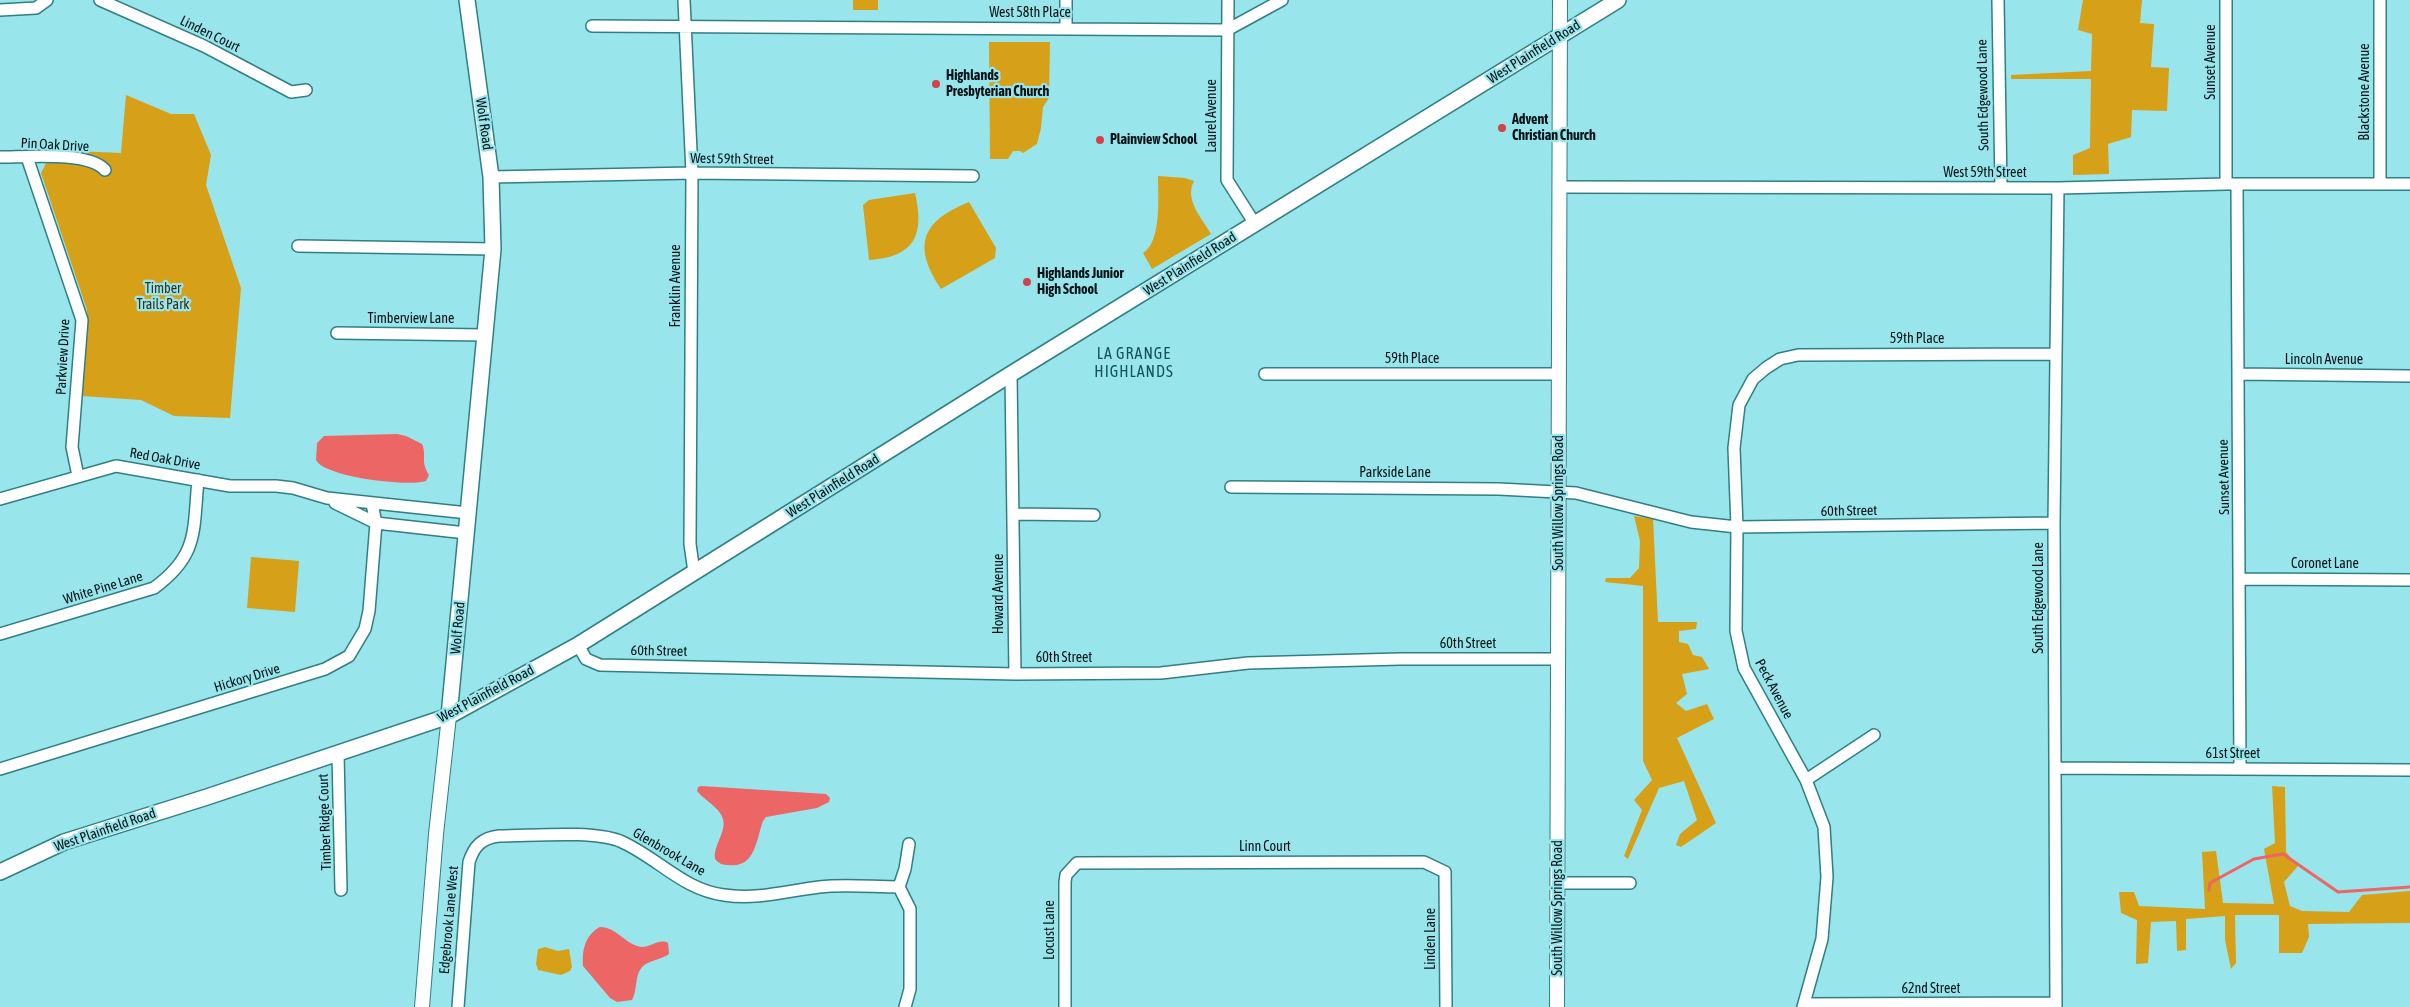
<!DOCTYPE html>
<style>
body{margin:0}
canvas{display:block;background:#98e5ec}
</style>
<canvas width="2410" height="1007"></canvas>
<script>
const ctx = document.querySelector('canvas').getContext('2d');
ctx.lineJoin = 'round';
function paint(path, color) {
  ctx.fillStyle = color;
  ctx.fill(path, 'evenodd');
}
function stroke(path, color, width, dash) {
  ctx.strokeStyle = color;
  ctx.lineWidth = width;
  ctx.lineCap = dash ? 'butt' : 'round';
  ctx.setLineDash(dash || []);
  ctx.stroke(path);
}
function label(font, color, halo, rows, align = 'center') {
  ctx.font = font + ' "Asap Condensed",sans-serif';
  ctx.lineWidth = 4.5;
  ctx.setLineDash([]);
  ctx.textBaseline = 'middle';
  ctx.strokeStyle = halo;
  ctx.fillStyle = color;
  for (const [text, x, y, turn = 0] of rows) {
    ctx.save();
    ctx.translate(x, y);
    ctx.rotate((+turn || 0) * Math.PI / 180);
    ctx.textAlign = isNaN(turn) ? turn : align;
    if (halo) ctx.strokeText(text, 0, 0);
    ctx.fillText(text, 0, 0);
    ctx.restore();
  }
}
paint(new Path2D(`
 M 853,0 L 878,0 L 878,10 L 853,10 Z
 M 2083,0 L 2142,0 L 2140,23 L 2154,24 L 2151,67 L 2169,68 L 2167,111 L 2132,110 L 2131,137 L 2108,144 L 2109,174 L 2073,175 L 2073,155 L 2090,148 L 2091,79 L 2011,79 L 2011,75 L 2091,71 L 2092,34 L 2078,30 Z
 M 989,42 L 1050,42 L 1049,98 L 1043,107 L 1041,128 L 1037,144 L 1023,153 L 1020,151 L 1013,151 L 1008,159 L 990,159 Z
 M 126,95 L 171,114 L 194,114 L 211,155 L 206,185 L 241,288 L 230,418 L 174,416 L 141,400 L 82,396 L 88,327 L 87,310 L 41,173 L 53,150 L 121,153 Z
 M 1158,176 L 1185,178 L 1194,181 C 1184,200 1202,218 1211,234 L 1152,269 L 1143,253 C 1162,242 1158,195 1158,176 Z
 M 915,193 C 925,236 914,257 869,260 L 863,205 L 869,200 Z
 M 969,202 L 996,248 L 995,258 L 941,289 C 912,246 921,221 969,202 Z
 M 1634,516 L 1653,519 L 1658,622 L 1697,622 L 1696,629 L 1679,631 L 1679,642 L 1688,644 L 1693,655 L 1702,657 L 1709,669 L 1682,674 L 1687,694 L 1676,703 L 1686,711 L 1707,704 L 1714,719 L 1677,738 L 1716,823 L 1681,847 L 1676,845 L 1680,834 L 1697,820 L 1684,781 L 1659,788 L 1628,859 L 1624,856 L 1642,810 L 1634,800 L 1652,780 L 1643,761 L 1643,586 L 1605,582 L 1606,578 L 1630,578 L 1639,568 L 1640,541 Z
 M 251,557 L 299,561 L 295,612 L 247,608 Z
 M 2272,786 L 2285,787 L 2286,852 L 2298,866 L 2284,882 L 2290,906 L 2302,911 L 2349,912 L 2362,895 L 2410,891 L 2410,923 L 2308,924 L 2309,937 L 2302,953 L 2279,953 L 2279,915 L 2235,915 L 2236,963 L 2231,969 L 2225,940 L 2225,916 L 2186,919 L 2186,950 L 2177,951 L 2176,921 L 2151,922 L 2148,963 L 2136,964 L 2137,920 L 2121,913 L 2119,892 L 2134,892 L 2139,906 L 2205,909 L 2202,852 L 2216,851 L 2223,903 L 2274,904 L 2264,849 L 2275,843 Z
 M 545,947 L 558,951 L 569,949 L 572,967 L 570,971 L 561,975 L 538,970 L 536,964 L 538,949 Z`), '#d7a019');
paint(new Path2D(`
 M 397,434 L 406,436 L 422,444 C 427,455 420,461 429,475 L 426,481 C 408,487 324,477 316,460 L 317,443 L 324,436 Z
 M 701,786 L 826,794 L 830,798 L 829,802 L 817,808 L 766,817 L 763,821 C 756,841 755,868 729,865 C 723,865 719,864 715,859 C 713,842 731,829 720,813 C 714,804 703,799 697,791 L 698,787 Z
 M 600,927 C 617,927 625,945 642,947 C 651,947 660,938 668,943 L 669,954 C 661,960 650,960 643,966 C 634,975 638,990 632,1000 L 617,1002 L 610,998 L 583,966 C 582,950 585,935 600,927 Z`), '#eb6665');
stroke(new Path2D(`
 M 2209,890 L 2210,883 L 2254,859 L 2283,854 L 2338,892 L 2410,887`), '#eb6665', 3);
const minor = new Path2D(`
 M 100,0 L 204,46 L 291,92 L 306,90
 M 684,0 L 692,173 L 690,544 L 694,572
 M 1228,0 L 1227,180 L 1255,224
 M 1998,0 L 2001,188
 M 2226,0 L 2226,184
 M 0,10 L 36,8 L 47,0
 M 592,26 L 1227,30 L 1282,0
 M 1066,28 L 1066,0
 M 0,157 C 26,157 88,151 105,170
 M 27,157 L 82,320 L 72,447 L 78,476
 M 491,177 L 692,173 L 973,176
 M 2237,184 L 2240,769
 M 2380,184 L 2380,0
 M 1559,187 L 2058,188 L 2226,184 L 2410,184
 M 298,246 L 493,249
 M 337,333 L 485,335
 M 1011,374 L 1015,674
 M 1265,374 L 1559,374
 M 2238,374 L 2410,376
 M 1231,487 L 1499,489 L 1576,493 L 1691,522 L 1737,527 L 2054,523
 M 0,499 L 116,466 L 230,486 L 276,486 L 293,488 L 327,498 L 468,513
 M 335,503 L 376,523 L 466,533
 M 1014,514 L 1094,515
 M 2240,579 L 2410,580
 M 0,634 L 154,588 C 199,555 193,531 198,480
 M 578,645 L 586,659 L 600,665 L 1015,674 L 1161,673 L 1248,663 L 1400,659 L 1558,659
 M 338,754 L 341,890
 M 2055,768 L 2410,770
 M 0,769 L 325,669 L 349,656 L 365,629 L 369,611 L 376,523 L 372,504
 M 1806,780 L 1874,735
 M 1558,883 L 1630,883
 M 899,887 L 910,909 L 910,989 L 905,1007
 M 899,887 L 905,869 L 909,844
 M 1805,1004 L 2056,1003
 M 458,1007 L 469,862 C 474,846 482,838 499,836 C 532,836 591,830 620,841 C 657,857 683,890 724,895 C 757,900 787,891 819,887 C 845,884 873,887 899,887
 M 1065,1007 L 1065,882 L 1066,875 L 1077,863 L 1424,862 L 1445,872 L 1446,1007
 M 1803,1007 L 1822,939 L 1827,877 L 1824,827 L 1806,780 L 1744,668 L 1736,631 L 1737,527 L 1734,448 L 1739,405 L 1753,379 L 1766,368 L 1780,359 L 1798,355 L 2055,354
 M 2056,1007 L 2054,523 L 2058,188`);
const tertiary = new Path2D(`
 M 422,1007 L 436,834 L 449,716
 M 1557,1007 L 1560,0`);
const secondary = new Path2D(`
 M 449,716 L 493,249 L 491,177 L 467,0
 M 0,872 L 64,842 L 207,797 L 449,716 L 578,645 L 1011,374 L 1618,0`);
stroke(minor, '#307f85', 14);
stroke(tertiary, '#307f85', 16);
stroke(secondary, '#307f85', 18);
stroke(minor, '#fff', 11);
stroke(tertiary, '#fff', 14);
stroke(secondary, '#fff', 15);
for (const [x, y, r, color] of [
 [936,84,5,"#d24347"],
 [1502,128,5,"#d24347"],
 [1100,140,5,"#d24347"],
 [1027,282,5,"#d24347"]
]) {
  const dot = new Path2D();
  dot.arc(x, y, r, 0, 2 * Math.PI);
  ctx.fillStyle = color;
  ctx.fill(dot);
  stroke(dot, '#98e5ec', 2);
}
label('14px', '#001215', '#98e5ec', [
 ["West 58th Place",1030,13],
 ["Linden Court",210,34,26],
 ["West Plainfield Road",1534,52,-32],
 ["Sunset Avenue",2211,62,-90],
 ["Blackstone Avenue",2365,92,-90],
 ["South Edgewood Lane",1983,95,-91],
 ["Laurel Avenue",1212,116,-90],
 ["Wolf Road",484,124,82],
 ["Pin Oak Drive",55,145,3],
 ["West 59th Street",732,159,1],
 ["West 59th Street",1985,173],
 ["West Plainfield Road",1190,264,-32],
 ["Franklin Avenue",676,286,-90],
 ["Timberview Lane",411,319],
 ["59th Place",1917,339],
 ["Parkview Drive",63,357,-87],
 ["59th Place",1412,359],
 ["Lincoln Avenue",2324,360],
 ["Red Oak Drive",165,459,10],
 ["Parkside Lane",1395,473],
 ["Sunset Avenue",2224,477,-91],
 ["West Plainfield Road",833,486,-32],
 ["South Willow Springs Road",1559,503,-90],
 ["60th Street",1849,511,-1],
 ["Coronet Lane",2325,564],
 ["White Pine Lane",103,588,-17],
 ["Howard Avenue",999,594,-90],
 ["South Edgewood Lane",2039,598,-90],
 ["Wolf Road",458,628,-85],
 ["60th Street",1468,644],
 ["60th Street",659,651,1],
 ["60th Street",1064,658],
 ["Hickory Drive",247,678,-17],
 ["Peck Avenue",1774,689,62],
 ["West Plainfield Road",486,694,-28],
 ["61st Street",2233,754],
 ["Timber Ridge Court",325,822,-92],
 ["West Plainfield Road",105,830,-19],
 ["Linn Court",1265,847],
 ["Glenbrook Lane",669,852,30],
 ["South Willow Springs Road",1558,908,-90],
 ["Edgebrook Lane West",449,920,-85],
 ["Locust Lane",1050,930,-90],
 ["Linden Lane",1431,939,-90],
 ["62nd Street",1931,989]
]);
label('bold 14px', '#001215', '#98e5ec', [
 ["Highlands",946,76],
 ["Presbyterian Church",946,92],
 ["Advent",1512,120],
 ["Christian Church",1512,136],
 ["Plainview School",1110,140],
 ["Highlands Junior",1037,274],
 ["High School",1037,290]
], 'left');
label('14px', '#392d17', '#98e5ec', [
 ["Timber",163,289],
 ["Trails Park",163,305]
]);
ctx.letterSpacing = '1px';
label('16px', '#155358', '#98e5ec', [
 ["LA GRANGE",1134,354],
 ["HIGHLANDS",1134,372]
]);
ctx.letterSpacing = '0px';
</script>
